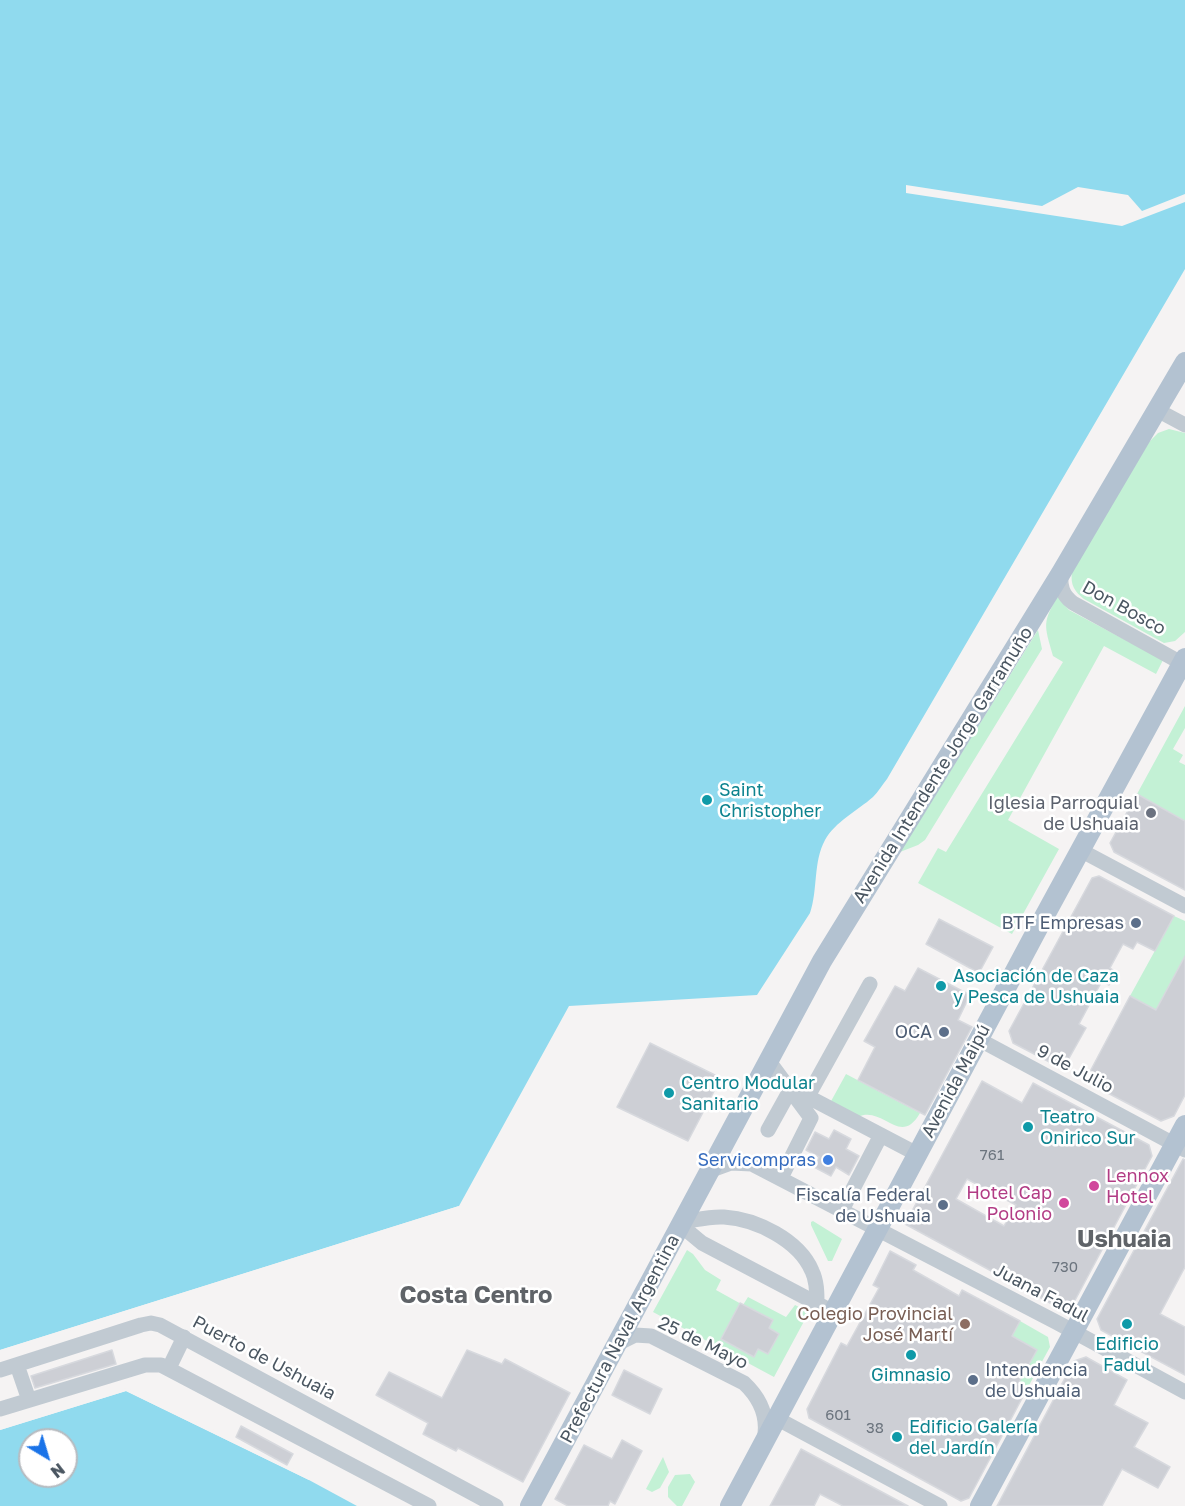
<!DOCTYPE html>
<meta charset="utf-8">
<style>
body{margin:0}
#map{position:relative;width:1185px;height:1506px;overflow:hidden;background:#f5f3f3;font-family:"Golos Text",sans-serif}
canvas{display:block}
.north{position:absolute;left:18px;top:1428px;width:60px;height:60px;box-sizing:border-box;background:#fff;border:2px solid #b7bbc0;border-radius:50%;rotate:142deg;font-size:16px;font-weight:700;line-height:24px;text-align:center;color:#4a5661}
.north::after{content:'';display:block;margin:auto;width:21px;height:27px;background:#1a73e8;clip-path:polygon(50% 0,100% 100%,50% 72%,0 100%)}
</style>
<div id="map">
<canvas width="1185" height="1506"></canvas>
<div class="north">N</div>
</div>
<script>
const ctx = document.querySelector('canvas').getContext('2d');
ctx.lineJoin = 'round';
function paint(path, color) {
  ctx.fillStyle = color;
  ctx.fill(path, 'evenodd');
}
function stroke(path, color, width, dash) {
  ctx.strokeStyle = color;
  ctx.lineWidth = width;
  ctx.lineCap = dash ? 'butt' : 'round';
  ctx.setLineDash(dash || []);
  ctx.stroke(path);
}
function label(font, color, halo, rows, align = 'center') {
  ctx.font = font + ' "Golos Text",sans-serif';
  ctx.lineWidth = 5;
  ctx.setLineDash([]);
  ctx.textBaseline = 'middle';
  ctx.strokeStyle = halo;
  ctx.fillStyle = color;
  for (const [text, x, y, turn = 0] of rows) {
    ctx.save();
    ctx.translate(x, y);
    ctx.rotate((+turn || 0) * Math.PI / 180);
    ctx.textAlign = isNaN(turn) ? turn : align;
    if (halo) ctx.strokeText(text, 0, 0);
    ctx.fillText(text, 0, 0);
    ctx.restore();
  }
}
paint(new Path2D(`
 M 1169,429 L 1185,433 L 1185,632 L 1175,641 L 1164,643 L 1084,599 C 1075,592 1070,585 1072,572 L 1149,442 L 1158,433 Z
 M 1059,594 L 1062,602 L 1069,610 L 1163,660 L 1156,674 L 1104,646 L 1008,820 L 1059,849 L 1012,934 L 918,883 L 938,848 L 946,852 L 1063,662 L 1053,656 C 1044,624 1042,623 1059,594 Z
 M 1038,630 L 1042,649 L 925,840 L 918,845 L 900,852 Z
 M 1185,706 L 1185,728 L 1173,749 L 1183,755 L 1179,762 L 1185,765 L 1185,821 L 1137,794 Z
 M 1174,916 L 1185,921 L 1185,956 L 1156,1010 L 1130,996 Z
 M 846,1074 L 920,1113 C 900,1148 883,1105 858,1117 L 830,1103 Z
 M 813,1221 L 842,1239 L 832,1261 L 828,1261 L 811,1225 L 811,1222 Z
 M 687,1250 L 693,1254 L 705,1270 L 721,1280 L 716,1290 L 743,1305 L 748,1297 L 786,1317 L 795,1305 L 809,1312 L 774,1377 L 653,1312 Z
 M 1020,1321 L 1048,1337 L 1050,1347 L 1027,1389 L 993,1371 Z
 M 663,1457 L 669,1472 L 660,1488 L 652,1492 L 646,1489 Z
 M 690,1474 L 695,1482 L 682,1506 L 677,1506 L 668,1497 L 668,1487 L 675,1475 Z`), '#c3f1d5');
paint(new Path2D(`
 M 0,0 L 1185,0 L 1185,269 L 887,779 C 882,785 878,792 873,797 C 857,811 835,822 825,840 C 813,862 818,890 810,913 L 757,995 L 569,1006 L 459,1206 L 0,1350 Z
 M 126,1391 L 309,1480 L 357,1506 L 0,1506 L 0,1430 ZM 30,1440 L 66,1440 L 66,1476 L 30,1476 Z`), '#90daee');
paint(new Path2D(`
 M 906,185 L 1042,206 L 1078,187 L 1128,195 L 1142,211 L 1185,194 L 1185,202 L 1122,226 L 906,193 Z
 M 459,1206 L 457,1210 L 0,1353 L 0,1350 Z
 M 126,1388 L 127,1388 L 311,1477 L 309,1480 L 126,1391 L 0,1430 L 0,1427 Z`), '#f5f3f3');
const building = new Path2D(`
 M 1137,794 L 1185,821 L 1185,890 L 1114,852 L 1110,843 Z
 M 1099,876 L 1174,916 L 1155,951 L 1137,942 L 1133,949 L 1123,944 L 1110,968 L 1116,972 L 1109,985 L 1102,981 L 1079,1024 L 1086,1028 L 1063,1069 L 1013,1043 L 1009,1031 L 1092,878 Z
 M 939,919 L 993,947 L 979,973 L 926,944 Z
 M 1185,956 L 1185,1095 L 1174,1116 L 1161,1121 L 1085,1081 L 1130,996 L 1156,1010 Z
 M 918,968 L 970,995 L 958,1020 L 972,1027 L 925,1115 L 858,1080 L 875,1047 L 864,1041 L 895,986 L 905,991 Z
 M 650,1043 L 721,1078 L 688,1141 L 617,1107 Z
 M 982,1081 L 1022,1103 L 1033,1083 L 1149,1145 L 1152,1156 L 1072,1306 L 1063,1310 L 905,1224 ZM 967,1179 L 1016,1205 L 1004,1226 L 956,1199 Z
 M 834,1130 L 851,1139 L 846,1149 L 859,1156 L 849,1175 L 836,1167 L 831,1176 L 814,1167 L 819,1157 L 806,1150 L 815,1132 L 829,1139 Z
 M 1183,1159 L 1185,1160 L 1185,1267 L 1160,1314 L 1185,1327 L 1185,1375 L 1101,1330 L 1097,1319 Z
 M 890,1251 L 916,1265 L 913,1270 L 959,1296 L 962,1290 L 1020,1321 L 1012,1336 L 1037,1350 L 1018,1384 L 1027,1389 L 969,1498 L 961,1501 L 809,1418 L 807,1409 L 841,1343 L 847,1346 L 879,1288 L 873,1285 Z
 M 740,1303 L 773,1320 L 769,1328 L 779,1334 L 768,1354 L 758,1349 L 754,1357 L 721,1339 Z
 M 112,1350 L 116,1364 L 35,1388 L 31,1376 Z
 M 467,1350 L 502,1364 L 505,1359 L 570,1393 L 523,1482 L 458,1448 L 456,1451 L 423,1434 L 428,1423 L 376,1395 L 389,1372 L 442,1398 Z
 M 1086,1357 L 1127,1380 L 1114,1405 L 1148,1423 L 1134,1447 L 1170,1467 L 1158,1488 L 1122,1469 L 1102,1506 L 997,1506 L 1074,1361 Z
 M 624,1370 L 662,1389 L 650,1414 L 612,1395 Z
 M 241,1426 L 293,1454 L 287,1465 L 236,1437 Z
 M 622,1440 L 642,1451 L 615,1504 L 610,1501 L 608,1506 L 568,1506 L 555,1499 L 584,1445 L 612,1459 Z
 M 801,1449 L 880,1491 L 908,1506 L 843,1506 L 820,1494 L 814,1506 L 770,1506 Z`);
paint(building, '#cdcfd5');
stroke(building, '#d7d9de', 1.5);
stroke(new Path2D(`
 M 1157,410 L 1185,425
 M 1061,573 C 1060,586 1062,595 1073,603 L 1185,665
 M 1080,850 L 1185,906
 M 978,1039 L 1185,1150
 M 768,1060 L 811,1118 L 781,1178
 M 808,1096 L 870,984
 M 768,1130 L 788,1094 L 795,1090 L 917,1154
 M 709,1171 L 731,1163 L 752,1164 L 1056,1322 L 1185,1392
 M 842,1210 L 881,1135
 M 817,1304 C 817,1293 817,1281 812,1271 C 799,1240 756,1219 724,1217 C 710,1216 696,1220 682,1222 L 690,1233 L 702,1243 L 833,1312
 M 617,1344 L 635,1335 L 651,1336 L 744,1383 C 761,1399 769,1417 764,1440
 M 17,1365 L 29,1400
 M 169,1368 L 184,1337
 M 0,1370 L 141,1325 L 151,1323 L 160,1325 L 496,1506
 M 0,1409 L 145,1365 L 161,1365 L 429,1506
 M 776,1418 L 940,1506`), '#c1cad2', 15);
stroke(new Path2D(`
 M 530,1506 L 822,961 L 1061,573 L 1185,362
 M 730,1506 L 1038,928 L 1185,658
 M 980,1506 L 1185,1125`), '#b3c2d1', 20);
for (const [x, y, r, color] of [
 [707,800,6,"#0f9aa8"],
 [1151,813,6,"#6b7280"],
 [1136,923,6,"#5c6f8a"],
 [941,986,6,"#0f9aa8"],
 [944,1032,6,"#5c6f8a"],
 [669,1093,6,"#0f9aa8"],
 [1028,1127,6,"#0f9aa8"],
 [828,1160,6,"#3f7fe0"],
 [1094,1186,6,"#d1479c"],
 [1064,1203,6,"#d1479c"],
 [943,1205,6,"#5c6f8a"],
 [965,1324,6,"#8d6e63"],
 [1127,1324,6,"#0f9aa8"],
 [911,1355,6,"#0f9aa8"],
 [973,1380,6,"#5c6f8a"],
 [897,1437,6,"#0f9aa8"]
]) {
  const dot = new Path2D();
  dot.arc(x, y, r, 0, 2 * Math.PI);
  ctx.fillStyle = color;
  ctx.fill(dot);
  stroke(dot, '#fff', 2);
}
label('15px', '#6b747e', null, [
 ["761",992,1155],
 ["730",1065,1267],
 ["601",838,1415],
 ["38",875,1428]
]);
label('18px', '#4a5661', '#fff', [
 ["Don Bosco",1124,608,29],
 ["Avenida Intendente Jorge Garramuño",943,765,-58],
 ["9 de Julio",1075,1069,28],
 ["Avenida Maipú",956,1081,-62],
 ["Juana Fadul",1041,1293,28],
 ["Prefectura Naval Argentina",620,1339,-62],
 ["25 de Mayo",703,1343,26],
 ["Puerto de Ushuaia",264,1358,28]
]);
label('18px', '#0d838f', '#fff', [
 ["Saint",719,790],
 ["Christopher",719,811],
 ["Asociación de Caza",953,976],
 ["y Pesca de Ushuaia",953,997],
 ["Centro Modular",681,1083],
 ["Sanitario",681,1104],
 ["Teatro",1040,1117],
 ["Onirico Sur",1040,1138],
 ["Edificio",1127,1344,"center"],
 ["Fadul",1127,1365,"center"],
 ["Gimnasio",911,1375,"center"],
 ["Edificio Galería",909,1427],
 ["del Jardín",909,1448]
], 'left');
label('18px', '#5b616d', '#fff', [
 ["Iglesia Parroquial",1139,803],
 ["de Ushuaia",1139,824]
], 'right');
label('18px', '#4e5e75', '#fff', [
 ["BTF Empresas",1124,923],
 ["OCA",932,1032],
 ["Fiscalía Federal",931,1195],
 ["de Ushuaia",931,1216],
 ["Intendencia",985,1370,"left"],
 ["de Ushuaia",985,1391,"left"]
], 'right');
label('18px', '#366cbe', '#fff', [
 ["Servicompras",816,1160]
], 'right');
label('18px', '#b23c85', '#fff', [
 ["Lennox",1106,1176],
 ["Hotel",1106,1197],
 ["Hotel Cap",1052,1193,"right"],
 ["Polonio",1052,1214,"right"]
], 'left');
label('18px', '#785e54', '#fff', [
 ["Colegio Provincial",953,1314],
 ["José Martí",953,1335]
], 'right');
label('bold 24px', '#5f6368', '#fff', [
 ["Ushuaia",1124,1239],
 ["Costa Centro",476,1295]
]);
</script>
